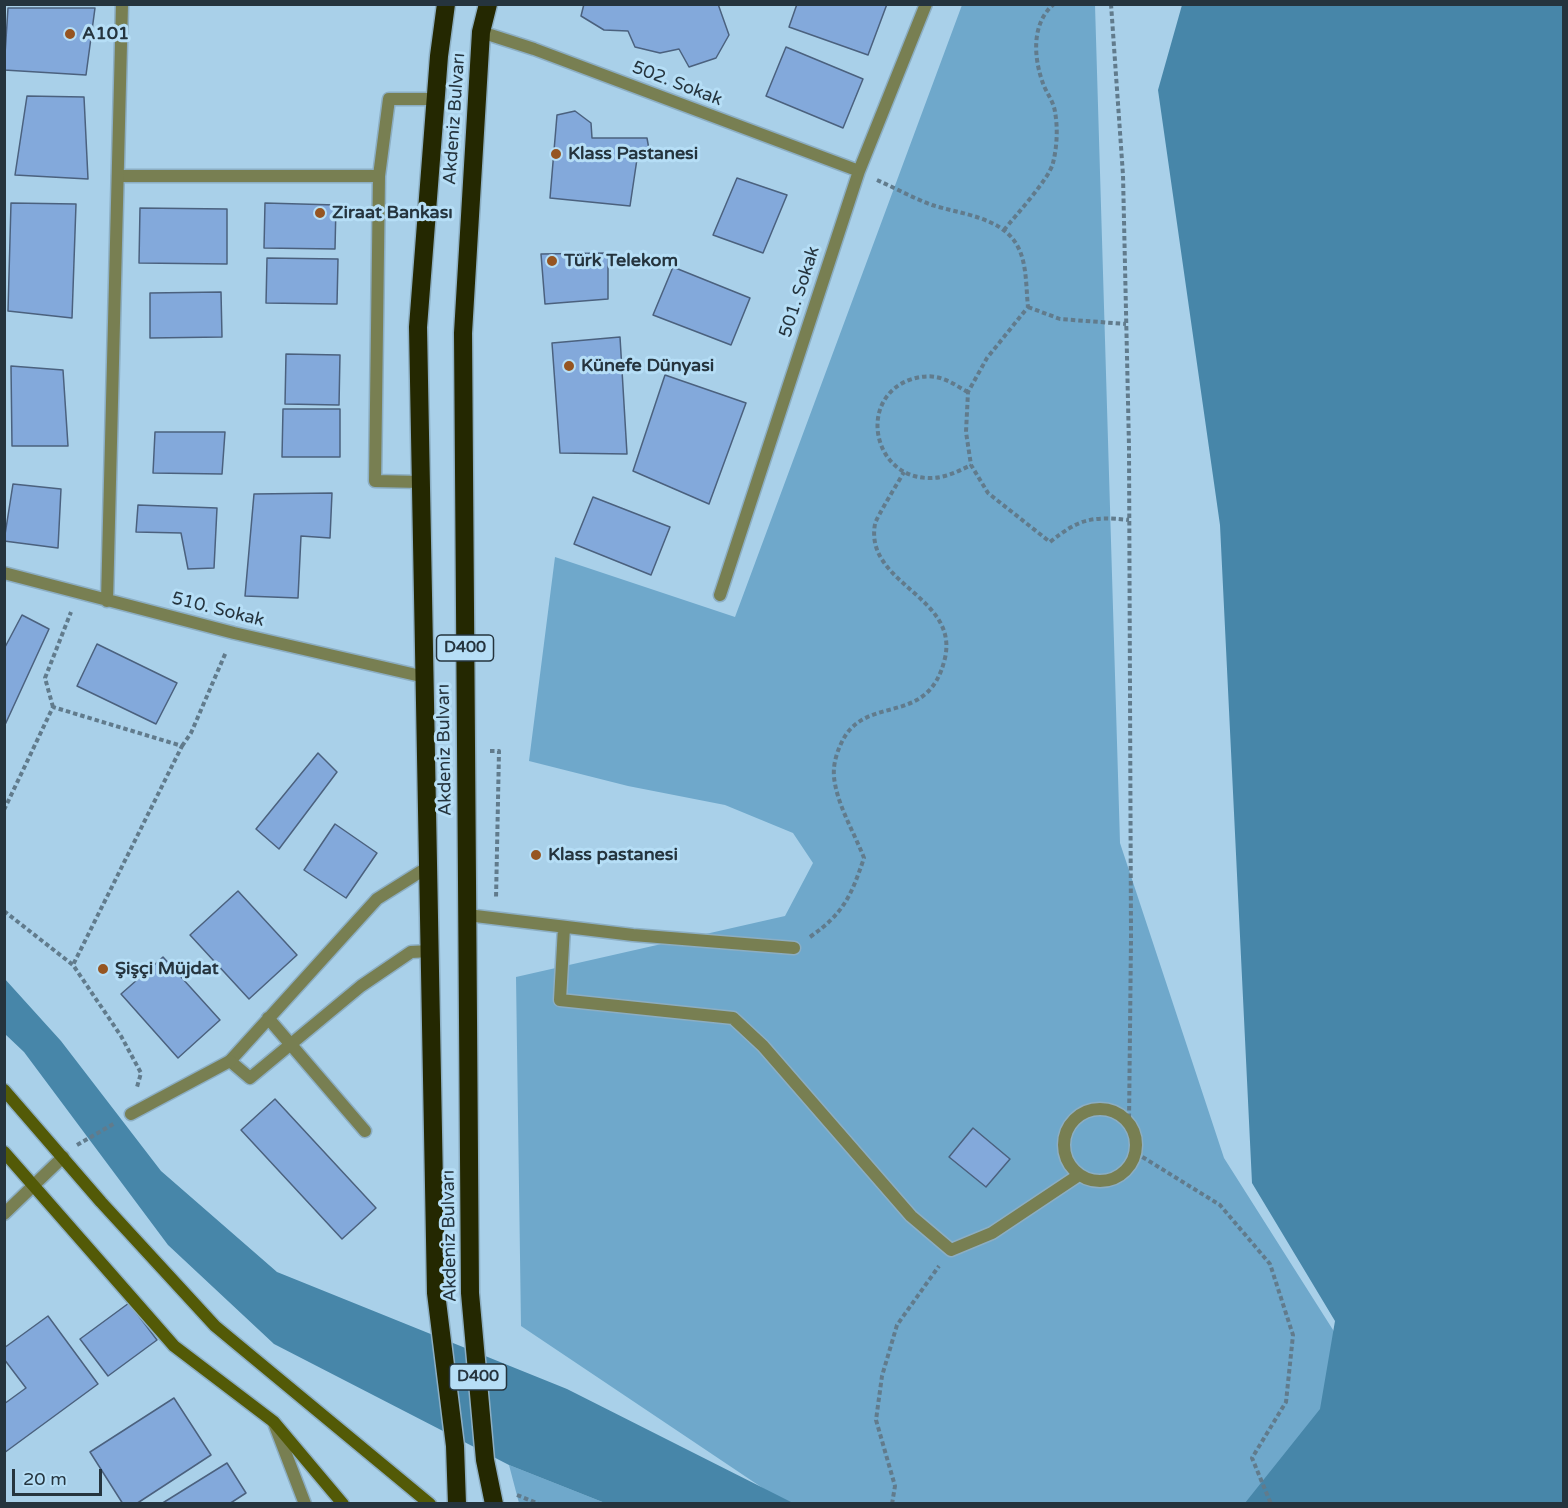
<!DOCTYPE html>
<meta charset="utf-8">
<style>
body{margin:0}
#map{position:relative;width:1568px;height:1508px;overflow:hidden;background:#a9d0e9;font-family:"Varela Round",sans-serif}
canvas{display:block}
.frame{position:absolute;inset:0;border:6px solid #25343e;pointer-events:none}
.scale{position:absolute;left:12px;top:1469px;width:90px;height:27px;box-sizing:border-box;border:3px solid #25343e;border-top:0;padding-left:8px;font-size:18px;line-height:21px;white-space:nowrap;color:#25343e;-webkit-text-stroke:4px #b6def6;paint-order:stroke}
</style>
<div id="map">
<canvas width="1568" height="1508"></canvas>
<div class="frame"></div>
<div class="scale">20 m</div>
</div>
<script>
const ctx = document.querySelector('canvas').getContext('2d');
ctx.lineJoin = 'round';
function paint(path, color) {
  ctx.fillStyle = color;
  ctx.fill(path, 'evenodd');
}
function stroke(path, color, width, dash) {
  ctx.strokeStyle = color;
  ctx.lineWidth = width;
  ctx.lineCap = dash ? 'butt' : 'round';
  ctx.setLineDash(dash || []);
  ctx.stroke(path);
}
function label(font, color, halo, rows, align = 'center') {
  ctx.font = font + ' "Varela Round",sans-serif';
  ctx.lineWidth = 6;
  ctx.setLineDash([]);
  ctx.textBaseline = 'middle';
  ctx.strokeStyle = halo;
  ctx.fillStyle = color;
  for (const [text, x, y, turn = 0] of rows) {
    ctx.save();
    ctx.translate(x, y);
    ctx.rotate((+turn || 0) * Math.PI / 180);
    ctx.textAlign = isNaN(turn) ? turn : align;
    if (halo) ctx.strokeText(text, 0, 0);
    ctx.fillText(text, 0, 0);
    ctx.restore();
  }
}
paint(new Path2D(`
 M 962,5 L 1095,5 L 1120,843 L 1224,1158 L 1354,1363 L 1274,1503 L 785,1503 L 521,1326 L 516,977 L 785,916 L 813,863 L 793,833 L 725,805 L 628,786 L 529,761 L 555,557 L 735,617 Z
 M 509,1465 L 605,1503 L 519,1503 Z`), '#6fa8cb');
paint(new Path2D(`
 M 1182,5 L 1563,5 L 1563,1503 L 1245,1503 L 1320,1409 L 1335,1321 L 1252,1183 L 1220,525 L 1158,90 Z
 M 4,978 L 61,1041 L 161,1171 L 277,1272 L 567,1389 L 793,1503 L 605,1503 L 509,1465 L 274,1344 L 168,1245 L 24,1052 L 5,1034 Z`), '#4786a9');
const building = new Path2D(`
 M 584,4 L 718,4 L 729,35 L 716,58 L 689,67 L 679,49 L 660,53 L 635,47 L 628,31 L 604,30 L 581,16 Z
 M 797,4 L 887,4 L 868,55 L 789,27 Z
 M 8,8 L 95,8 L 86,75 L 4,70 Z
 M 786,47 L 863,79 L 843,128 L 766,96 Z
 M 27,96 L 84,97 L 88,179 L 15,175 Z
 M 575,111 L 591,123 L 592,138 L 647,138 L 650,155 L 637,159 L 630,206 L 550,198 L 557,115 Z
 M 737,178 L 787,195 L 763,253 L 713,235 Z
 M 11,203 L 76,204 L 72,318 L 8,311 Z
 M 265,203 L 336,205 L 335,249 L 264,248 Z
 M 140,208 L 227,209 L 227,264 L 139,263 Z
 M 608,253 L 608,299 L 545,304 L 541,254 Z
 M 267,258 L 338,259 L 337,304 L 266,303 Z
 M 673,267 L 750,298 L 731,345 L 653,315 Z
 M 221,292 L 222,337 L 150,338 L 150,293 Z
 M 620,337 L 627,454 L 560,453 L 552,343 Z
 M 286,354 L 340,355 L 339,405 L 285,404 Z
 M 11,366 L 63,370 L 68,446 L 12,446 Z
 M 665,375 L 746,403 L 709,504 L 633,471 Z
 M 283,409 L 340,409 L 340,457 L 282,457 Z
 M 155,432 L 225,432 L 222,474 L 153,473 Z
 M 13,484 L 61,489 L 58,548 L 4,541 Z
 M 332,493 L 330,538 L 301,536 L 298,598 L 245,596 L 254,494 Z
 M 593,497 L 670,527 L 651,575 L 574,544 Z
 M 138,505 L 217,508 L 214,568 L 188,569 L 181,533 L 136,532 Z
 M 22,615 L 49,629 L 4,727 L 4,649 Z
 M 97,644 L 177,683 L 156,724 L 77,686 Z
 M 318,753 L 337,772 L 279,849 L 256,829 Z
 M 335,824 L 377,853 L 346,898 L 304,870 Z
 M 238,891 L 297,955 L 249,999 L 190,935 Z
 M 163,957 L 220,1020 L 178,1058 L 121,994 Z
 M 275,1099 L 376,1208 L 342,1239 L 241,1130 Z
 M 973,1128 L 1010,1159 L 986,1187 L 949,1157 Z
 M 129,1303 L 157,1340 L 108,1376 L 80,1339 Z
 M 48,1316 L 98,1384 L 4,1453 L 4,1404 L 26,1388 L 4,1359 L 4,1348 Z
 M 174,1398 L 211,1455 L 136,1504 L 123,1504 L 90,1452 Z
 M 227,1463 L 246,1493 L 229,1504 L 161,1504 Z`);
paint(building, '#83a9db');
stroke(building, '#4b617e', 1.5);
const lane = new Path2D(`
 M 118,176 L 379,176 L 389,99 L 435,99
 M 379,176 L 375,481 L 421,482
 M 428,867 L 377,899 L 230,1061 L 250,1078 L 361,986 L 411,952 L 430,951
 M 467,915 L 633,935 L 794,948
 M 564,927 L 560,1000 L 733,1018 L 763,1046 L 911,1216 L 951,1250 L 992,1233 L 1079,1175
 M 268,1018 L 365,1131
 M1064 1145a36 36 0 1 1 72 0a36 36 0 1 1-72 0Z`);
const street = new Path2D(`
 M 481,32 L 534,49 L 859,171
 M 4,573 L 234,633 L 425,677
 M 720,595 L 859,171 L 926,4
 M 107,601 L 122,4
 M 131,1114 L 230,1061
 M 4,1214 L 63,1157
 M 274,1423 L 305,1504`);
const secondary = new Path2D(`
 M 4,1090 L 101,1202 L 215,1326 L 430,1504
 M 4,1152 L 174,1346 L 274,1422 L 343,1504`);
const highway = new Path2D(`
 M 446,4 L 439,56 L 418,327 L 436,1293 L 455,1446 L 457,1504
 M 488,4 L 481,32 L 463,333 L 470,1293 L 485,1460 L 494,1504`);
stroke(lane, '#8caec3', 15);
stroke(street, '#8caec3', 15);
stroke(secondary, '#8caec3', 15);
stroke(highway, '#8caec3', 21);
stroke(new Path2D(`
 M 1111,4 L 1123,175 L 1129,447 L 1131,938 L 1129,1123
 M 877,180 C 895,188 913,198 932,205 C 960,214 1003,217 1018,247 C 1027,264 1026,288 1028,307 L 987,358 L 968,392 L 966,432 L 971,465 L 988,493 L 1050,542 C 1079,519 1091,516 1129,520
 M 1004,230 C 1016,215 1049,179 1053,163 C 1057,147 1058,128 1055,112 C 1054,103 1048,95 1044,86 C 1034,61 1030,24 1054,4
 M 1028,307 L 1060,319 L 1126,324
 M 968,392 C 960,388 952,382 943,379 C 933,375 922,376 912,379 C 857,397 872,476 927,478 C 943,479 957,472 971,465
 M 53,707 L 45,678 L 71,612
 M 182,746 L 191,733 L 226,652
 M 490,751 L 499,751 L 496,899
 M 4,810 L 53,707 L 182,746 L 73,965
 M 4,911 L 73,965 L 121,1036 L 141,1073 L 137,1087
 M 810,937 C 844,913 851,896 864,858 C 854,832 837,805 834,777 C 833,766 836,755 840,746 C 863,690 928,731 945,658 C 959,596 864,584 875,524 C 876,518 899,481 904,472
 M 77,1145 L 115,1123
 M 1136,1153 L 1220,1205 L 1270,1264 L 1293,1335 L 1286,1402 L 1252,1458 L 1271,1504
 M 517,1495 L 539,1504
 M 892,1504 L 895,1486 L 876,1420 L 882,1376 L 897,1325 L 939,1266`), '#617b8c', 4, [4.5, 3]);
stroke(lane, '#787f52', 12);
stroke(street, '#787f52', 12);
stroke(secondary, '#535a07', 12);
stroke(highway, '#242801', 18);
for (const [x, y, r, color] of [
 [70,34,6,"#965521"],
 [556,154,6,"#965521"],
 [320,213,6,"#965521"],
 [552,261,6,"#965521"],
 [569,366,6,"#965521"],
 [536,855,6,"#965521"],
 [103,969,6,"#965521"]
]) {
  const dot = new Path2D();
  dot.arc(x, y, r, 0, 2 * Math.PI);
  ctx.fillStyle = color;
  ctx.fill(dot);
  stroke(dot, '#b6def6', 2);
}
for (const [x, y, w] of [
 [465,648,57],
 [478,1377,57]
]) {
  const box = new Path2D();
  box.roundRect(x - w / 2, y - 13, w, 26, 4.5);
  ctx.fillStyle = '#b6def6';
  ctx.fill(box);
  stroke(box, '#25343e', 1.5);
}
label('bold 16px', '#25343e', null, [
 ["D400",465,648],
 ["D400",478,1377]
]);
label('bold 18px', '#25343e', '#b6def6', [
 ["A101",82,34],
 ["Klass Pastanesi",568,154],
 ["Ziraat Bankası",332,213],
 ["Türk Telekom",564,261],
 ["Künefe Dünyasi",581,366],
 ["Klass pastanesi",548,855],
 ["Şişçi Müjdat",115,969]
], 'left');
label('18px', '#25343e', '#b6def6', [
 ["502. Sokak",677,84,21],
 ["Akdeniz Bulvarı",455,119,-86],
 ["501. Sokak",800,292,-72],
 ["510. Sokak",218,610,14],
 ["Akdeniz Bulvarı",445,750,-91],
 ["Akdeniz Bulvarı",450,1236,-91]
]);
</script>
